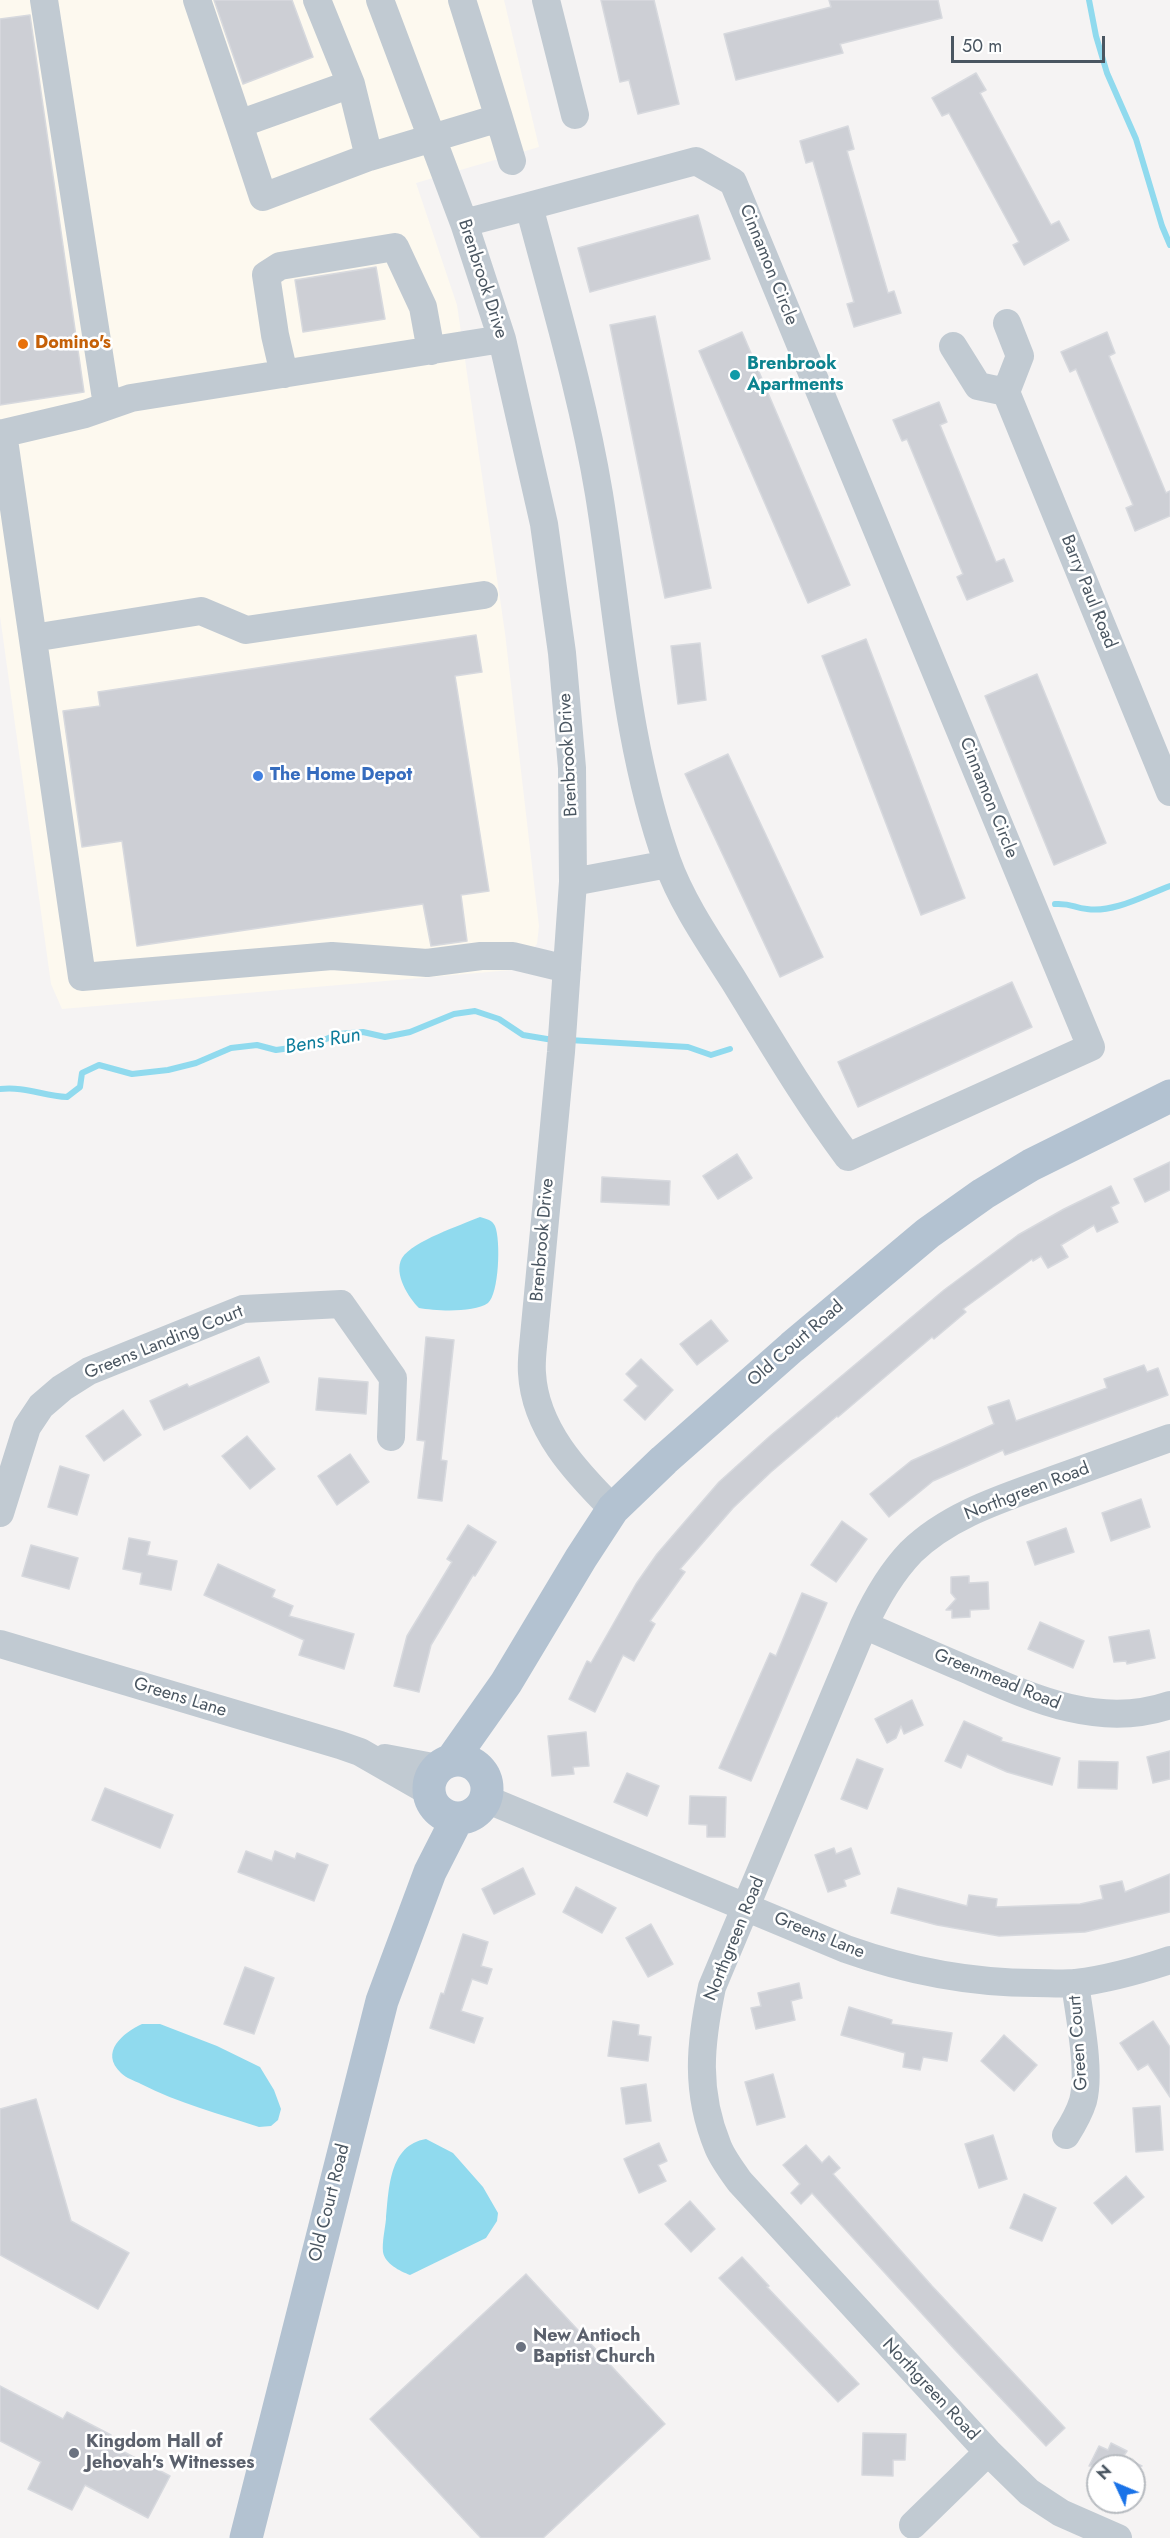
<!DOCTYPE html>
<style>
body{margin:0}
#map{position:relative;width:1170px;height:2538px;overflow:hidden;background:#f5f3f3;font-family:Jost,sans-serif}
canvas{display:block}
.north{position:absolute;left:1086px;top:2454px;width:60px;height:60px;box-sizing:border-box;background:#fff;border:2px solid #b7bbc0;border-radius:50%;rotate:314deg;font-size:16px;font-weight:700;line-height:24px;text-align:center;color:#4a5661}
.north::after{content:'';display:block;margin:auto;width:21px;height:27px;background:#1a73e8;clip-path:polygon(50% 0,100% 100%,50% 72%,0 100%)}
.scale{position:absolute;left:951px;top:36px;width:154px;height:27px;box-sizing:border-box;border:3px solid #4a5661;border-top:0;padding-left:8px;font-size:18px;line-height:21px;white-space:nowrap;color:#4a5661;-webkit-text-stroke:4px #fff;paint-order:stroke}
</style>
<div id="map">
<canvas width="1170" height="2538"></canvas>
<div class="north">N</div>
<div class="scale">50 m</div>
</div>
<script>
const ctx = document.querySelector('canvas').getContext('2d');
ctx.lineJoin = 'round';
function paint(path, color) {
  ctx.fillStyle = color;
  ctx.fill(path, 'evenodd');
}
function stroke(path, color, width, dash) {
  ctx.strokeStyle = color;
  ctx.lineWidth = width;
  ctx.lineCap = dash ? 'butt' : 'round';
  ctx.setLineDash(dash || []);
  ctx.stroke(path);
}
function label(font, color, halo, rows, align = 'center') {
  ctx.font = font + ' Jost,sans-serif';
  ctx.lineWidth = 5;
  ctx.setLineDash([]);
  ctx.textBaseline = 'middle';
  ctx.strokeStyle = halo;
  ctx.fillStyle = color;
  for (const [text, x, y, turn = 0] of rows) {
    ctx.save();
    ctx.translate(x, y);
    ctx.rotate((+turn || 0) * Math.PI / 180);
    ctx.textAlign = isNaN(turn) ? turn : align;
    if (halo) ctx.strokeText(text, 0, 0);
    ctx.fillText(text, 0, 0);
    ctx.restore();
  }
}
paint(new Path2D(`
 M 0,0 L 504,0 L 539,147 L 416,183 L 457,305 L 505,633 L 539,926 L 537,944 L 512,970 L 62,1009 L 51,984 L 0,616 Z`), '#fdf9ef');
paint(new Path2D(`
 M 480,1217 C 487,1219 492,1220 495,1226 C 501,1240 499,1294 488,1303 C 474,1313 436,1311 419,1308 C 409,1298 393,1274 402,1258 C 413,1241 461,1225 480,1217 Z
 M 142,2024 L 160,2024 L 217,2046 L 260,2067 L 274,2090 L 281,2109 L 278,2120 L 271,2126 L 259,2127 C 220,2114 178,2103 141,2084 C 135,2081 126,2078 121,2073 C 99,2052 123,2033 142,2024 Z
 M 426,2139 L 453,2153 L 483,2187 L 498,2213 L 497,2221 L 486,2238 L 410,2275 C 400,2271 385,2264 383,2252 C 382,2242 385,2229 386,2219 C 389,2189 389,2145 426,2139 Z`), '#90daee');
stroke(new Path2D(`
 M 1089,0 L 1096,36 L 1107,73 L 1136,139 L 1162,226 L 1170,245
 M 1055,904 C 1073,903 1073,908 1087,909 C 1114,913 1145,895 1170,886
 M 569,1040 L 688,1047 L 711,1055 L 730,1049
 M 0,1089 C 24,1086 44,1096 67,1097 L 80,1087 L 82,1073 L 99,1065 L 132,1074 L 168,1070 L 196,1063 L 231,1048 L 257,1045 L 276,1050 L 312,1045 L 338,1034 L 363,1032 L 385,1037 L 410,1032 L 454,1014 L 475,1011 L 499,1019 L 523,1035 L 553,1040`), '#90daee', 6);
const building = new Path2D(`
 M 214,0 L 292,0 L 313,57 L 243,84 Z
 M 601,0 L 654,0 L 679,104 L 638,114 L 629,80 L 620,82 Z
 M 829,0 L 938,0 L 942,18 L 840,44 L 843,53 L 736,80 L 724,34 L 831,7 Z
 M 30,15 L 84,392 L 0,405 L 0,19 Z
 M 976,73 L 986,90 L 980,93 L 1051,225 L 1059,221 L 1069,240 L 1024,265 L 1013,245 L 1019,242 L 949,113 L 942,116 L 932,98 Z
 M 848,126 L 854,149 L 847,151 L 888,293 L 894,291 L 901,313 L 854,327 L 847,304 L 854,302 L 813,161 L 806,163 L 800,141 Z
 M 698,215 L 710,259 L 590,292 L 578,248 Z
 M 376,267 L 385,319 L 303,332 L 295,280 Z
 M 655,316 L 711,588 L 665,598 L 610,325 Z
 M 742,332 L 850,585 L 808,603 L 699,351 Z
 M 1107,332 L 1115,353 L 1109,356 L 1166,493 L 1170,491 L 1170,516 L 1135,531 L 1126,508 L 1133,505 L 1076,369 L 1070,372 L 1061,352 Z
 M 939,402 L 947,422 L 940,425 L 996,562 L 1004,559 L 1013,581 L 967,600 L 957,577 L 963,574 L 907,439 L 902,441 L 893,420 Z
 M 476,635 L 482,672 L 455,676 L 489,891 L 461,895 L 467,941 L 431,946 L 423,904 L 137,946 L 122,841 L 82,847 L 63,711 L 100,706 L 98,692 Z
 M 866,639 L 965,898 L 921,915 L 822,656 Z
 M 700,643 L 706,700 L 678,704 L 671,646 Z
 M 1037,674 L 1106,843 L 1054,865 L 985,696 Z
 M 728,754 L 823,957 L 780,977 L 685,774 Z
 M 1012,982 L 1032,1027 L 858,1107 L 838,1062 Z
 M 737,1154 L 752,1178 L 718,1199 L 703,1176 Z
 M 1170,1162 L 1170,1190 L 1145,1202 L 1134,1179 Z
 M 602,1177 L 670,1181 L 669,1205 L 601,1202 Z
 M 1111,1186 L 1119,1203 L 1111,1207 L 1118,1222 L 1097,1232 L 1094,1225 L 1061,1245 L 1068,1257 L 1048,1268 L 1041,1256 L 1033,1261 L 1032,1259 L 963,1309 L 966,1312 L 934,1339 L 932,1337 L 838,1417 L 837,1416 L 771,1472 L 733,1508 L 680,1569 L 685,1572 L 650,1621 L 655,1624 L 634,1661 L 623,1655 L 595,1712 L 569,1699 L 587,1661 L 591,1663 L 636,1584 L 657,1554 L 719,1482 L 770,1436 L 944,1290 L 1018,1235 L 1064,1209 Z
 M 711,1320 L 728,1341 L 697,1365 L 680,1344 Z
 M 426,1337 L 454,1340 L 441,1460 L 447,1461 L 442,1501 L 418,1498 L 425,1441 L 417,1440 Z
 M 259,1357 L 269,1382 L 164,1430 L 150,1401 L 187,1384 L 189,1387 Z
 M 641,1359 L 673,1390 L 645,1420 L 624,1400 L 638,1386 L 626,1374 Z
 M 1144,1365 L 1147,1372 L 1158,1368 L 1168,1395 L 1005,1455 L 1003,1450 L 933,1481 L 889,1517 L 870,1494 L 911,1461 L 994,1424 L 988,1407 L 1009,1400 L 1016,1421 L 1107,1388 L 1104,1379 Z
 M 319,1378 L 368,1382 L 366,1414 L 316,1410 Z
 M 123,1410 L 141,1435 L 104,1461 L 86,1436 Z
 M 247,1436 L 275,1469 L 250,1489 L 222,1456 Z
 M 350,1454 L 369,1482 L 337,1505 L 318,1476 Z
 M 60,1466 L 89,1475 L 77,1515 L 48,1507 Z
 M 1141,1499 L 1150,1527 L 1111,1541 L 1102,1513 Z
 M 842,1521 L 867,1539 L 836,1582 L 811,1565 Z
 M 468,1525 L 496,1542 L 475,1576 L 473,1575 L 431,1645 L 419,1692 L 394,1686 L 407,1636 L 452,1562 L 447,1559 Z
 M 1066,1528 L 1074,1552 L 1035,1565 L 1027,1542 Z
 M 129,1538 L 150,1542 L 147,1555 L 177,1561 L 171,1590 L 140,1584 L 142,1573 L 123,1569 Z
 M 31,1545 L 78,1558 L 69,1589 L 22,1576 Z
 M 218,1564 L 275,1590 L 272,1597 L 293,1606 L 289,1616 L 354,1634 L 344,1669 L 299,1655 L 304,1640 L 204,1595 Z
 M 969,1576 L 969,1583 L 988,1582 L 989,1609 L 970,1610 L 970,1617 L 952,1618 L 952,1610 L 946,1610 L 956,1599 L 951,1593 L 951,1577 Z
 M 802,1593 L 827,1603 L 751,1781 L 719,1768 L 770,1653 L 776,1656 Z
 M 1040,1622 L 1084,1641 L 1073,1668 L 1028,1649 Z
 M 1149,1630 L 1155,1658 L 1127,1664 L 1126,1661 L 1114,1662 L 1109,1637 Z
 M 912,1700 L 923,1725 L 904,1734 L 901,1726 L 896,1738 L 887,1743 L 875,1719 Z
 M 964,1721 L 1002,1738 L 1001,1741 L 1060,1758 L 1052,1785 L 1007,1772 L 967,1754 L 961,1768 L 945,1761 Z
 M 586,1732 L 589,1766 L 573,1767 L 574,1774 L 552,1776 L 548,1736 Z
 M 1170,1751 L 1170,1779 L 1153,1783 L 1147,1757 Z
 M 857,1759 L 883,1769 L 867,1809 L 841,1799 Z
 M 1079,1761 L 1118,1762 L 1117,1789 L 1078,1788 Z
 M 627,1773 L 659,1786 L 647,1816 L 614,1802 Z
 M 105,1788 L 173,1815 L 160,1848 L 92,1820 Z
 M 690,1796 L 726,1797 L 725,1837 L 707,1837 L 707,1825 L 689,1824 Z
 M 834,1848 L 836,1854 L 851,1848 L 860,1874 L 844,1880 L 846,1886 L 828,1892 L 815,1855 Z
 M 246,1851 L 272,1861 L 275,1851 L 295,1859 L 297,1853 L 328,1865 L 314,1901 L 238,1872 Z
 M 523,1868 L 535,1894 L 494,1914 L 482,1889 Z
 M 1170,1874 L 1170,1912 L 1085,1932 L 999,1936 L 937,1925 L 891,1913 L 898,1888 L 967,1906 L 969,1895 L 997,1899 L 996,1907 L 1080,1904 L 1103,1899 L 1100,1886 L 1122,1881 L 1125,1892 Z
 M 576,1887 L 616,1908 L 602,1933 L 563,1912 Z
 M 651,1924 L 673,1964 L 648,1977 L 626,1938 Z
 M 463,1934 L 488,1942 L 481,1966 L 492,1969 L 487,1984 L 472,1979 L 461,2011 L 483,2018 L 474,2043 L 430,2028 L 441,1993 L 444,1994 Z
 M 245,1967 L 274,1978 L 254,2034 L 224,2024 Z
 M 799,1983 L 802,1998 L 791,2001 L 795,2020 L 756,2029 L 751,2008 L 761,2006 L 758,1993 Z
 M 849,2007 L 892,2020 L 891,2024 L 952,2033 L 947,2061 L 923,2057 L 920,2070 L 903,2067 L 905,2053 L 841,2035 Z
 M 613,2021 L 639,2025 L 638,2035 L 651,2037 L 648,2061 L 608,2056 Z
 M 1153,2021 L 1170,2047 L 1170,2097 L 1148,2064 L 1138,2070 L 1120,2043 Z
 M 1004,2035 L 1037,2065 L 1014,2091 L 981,2061 Z
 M 773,2074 L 785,2117 L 757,2125 L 745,2082 Z
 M 646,2084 L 651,2121 L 626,2124 L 621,2088 Z
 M 36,2099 L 71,2221 L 129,2253 L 98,2309 L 0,2255 L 0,2109 Z
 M 1160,2106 L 1163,2150 L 1136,2152 L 1133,2108 Z
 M 993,2135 L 1007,2179 L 979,2188 L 965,2144 Z
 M 659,2143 L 667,2161 L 658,2165 L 666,2181 L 639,2193 L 624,2159 Z
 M 806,2145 L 822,2163 L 829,2156 L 840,2168 L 833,2174 L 932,2286 L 1065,2428 L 1046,2446 L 956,2351 L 812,2193 L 801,2204 L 791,2193 L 800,2184 L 783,2165 Z
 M 1126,2176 L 1144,2197 L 1112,2224 L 1094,2203 Z
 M 1024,2194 L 1056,2208 L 1042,2241 L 1010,2228 Z
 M 690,2201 L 715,2229 L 691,2252 L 665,2224 Z
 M 742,2257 L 769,2286 L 767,2287 L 859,2384 L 838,2402 L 719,2278 Z
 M 526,2274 L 665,2424 L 543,2538 L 481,2538 L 370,2419 Z
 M 0,2386 L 63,2419 L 67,2412 L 111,2435 L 107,2443 L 170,2476 L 148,2518 L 85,2485 L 72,2510 L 28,2489 L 41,2462 L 0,2441 Z
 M 863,2433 L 906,2434 L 905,2460 L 893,2460 L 893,2476 L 862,2475 Z
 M 1111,2443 L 1127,2451 L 1123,2457 L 1142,2466 L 1089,2466 L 1099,2446 L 1108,2450 Z`);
paint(building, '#cdcfd5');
stroke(building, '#d7d9de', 1.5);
stroke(new Path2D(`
 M 44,0 L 107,405
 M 197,0 L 239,124 L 351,84
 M 317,0 L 351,84 L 369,157
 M 380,0 L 464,223 L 502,339 L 544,524 L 562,653 L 572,768 L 573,882 L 561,1052 L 534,1336 C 533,1348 531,1361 532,1373 C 535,1429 576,1472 613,1509
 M 462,0 L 499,118
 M 546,0 L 575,115
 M 239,124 L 263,197 L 369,157 L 499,118 L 512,161
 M 696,161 L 733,182 L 1091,1047 L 848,1157 C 806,1101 771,1041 734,981 C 710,943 682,903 667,861 C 625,742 619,617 599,494 C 583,397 554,301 529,206 Z
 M 464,223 L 529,206
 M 953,346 L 978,386 L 1006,392 L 1020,356 L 1007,323
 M 284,374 L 275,335 L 266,275 L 280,266 L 395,247 L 423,307 L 431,351
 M 1006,392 L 1170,792
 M 3,433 L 82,977 L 332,956 L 427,963 L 481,956 L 513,956 L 567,969
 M 0,434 L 85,414 L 131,398 L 502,339
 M 33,638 L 201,611 L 246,630 L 484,595
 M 573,882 L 668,864
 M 0,1513 L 27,1427 L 41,1406 L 62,1388 L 89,1371 L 243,1309 L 341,1304 L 393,1378 L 391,1437
 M 864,1625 C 900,1641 935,1656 970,1671 C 1034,1699 1100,1729 1170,1705
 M 0,1644 L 340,1745 L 360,1752 L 428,1791
 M 385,1758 L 438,1768
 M 486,1799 L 846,1949 C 908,1971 969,1983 1035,1983 C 1048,1983 1063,1984 1076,1983 C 1108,1979 1140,1970 1170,1960
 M 1066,2135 C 1073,2124 1079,2114 1083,2101 C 1091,2071 1079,2015 1075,1983
 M 913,2525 L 988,2452
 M 1118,2538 L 1061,2513 L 1029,2492 L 988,2452 L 740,2182 C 732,2171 723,2159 718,2147 C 695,2091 700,2044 712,1987 L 864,1625 C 876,1599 891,1573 911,1552 C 950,1514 1004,1498 1053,1480 C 1092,1466 1131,1452 1170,1438`), '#c1cad2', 28);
stroke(new Path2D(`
 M429 1789a29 29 0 1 1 58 0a29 29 0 1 1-58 0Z
 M 451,1761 L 506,1683 L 581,1558 L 613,1509 L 664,1460 L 792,1347 L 928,1233 L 983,1194 L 1031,1165 L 1170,1096
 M 246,2538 L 382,2001 L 430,1872 L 457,1819`), '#b3c2d1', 33);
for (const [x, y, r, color] of [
 [23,344,6,"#e8710a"],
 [735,375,6,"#0f9aa8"],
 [258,776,6,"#3f7fe0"],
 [521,2347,6,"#6b7280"],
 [74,2453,6,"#6b7280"]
]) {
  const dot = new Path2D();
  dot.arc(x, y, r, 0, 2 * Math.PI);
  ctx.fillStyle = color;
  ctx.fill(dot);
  stroke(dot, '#fff', 2);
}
label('18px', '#4a5661', '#fff', [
 ["Cinnamon Circle",768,265,68],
 ["Brenbrook Drive",482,279,72],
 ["Barry Paul Road",1088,592,68],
 ["Brenbrook Drive",569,755,-93],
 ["Cinnamon Circle",988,798,68],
 ["Brenbrook Drive",543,1240,-85],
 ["Greens Landing Court",164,1343,-22],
 ["Old Court Road",796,1344,-41],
 ["Northgreen Road",1027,1492,-21],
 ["Greenmead Road",997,1680,22],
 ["Greens Lane",180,1698,17],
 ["Greens Lane",819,1936,22],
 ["Northgreen Road",735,1939,-68],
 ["Green Court",1079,2043,-94],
 ["Old Court Road",330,2203,-76],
 ["Northgreen Road",930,2390,47]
]);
label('bold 18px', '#c56008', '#fff', [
 ["Domino's",35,344]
], 'left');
label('bold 18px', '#0d838f', '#fff', [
 ["Brenbrook",747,365],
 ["Apartments",747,386]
], 'left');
label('bold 18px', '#366cbe', '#fff', [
 ["The Home Depot",270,776]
], 'left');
label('bold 18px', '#5b616d', '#fff', [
 ["New Antioch",533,2337],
 ["Baptist Church",533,2358],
 ["Kingdom Hall of",86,2443],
 ["Jehovah's Witnesses",86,2464]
], 'left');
label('italic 20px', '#0c7c9b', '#fff', [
 ["Bens Run",323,1042,-10]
]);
</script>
